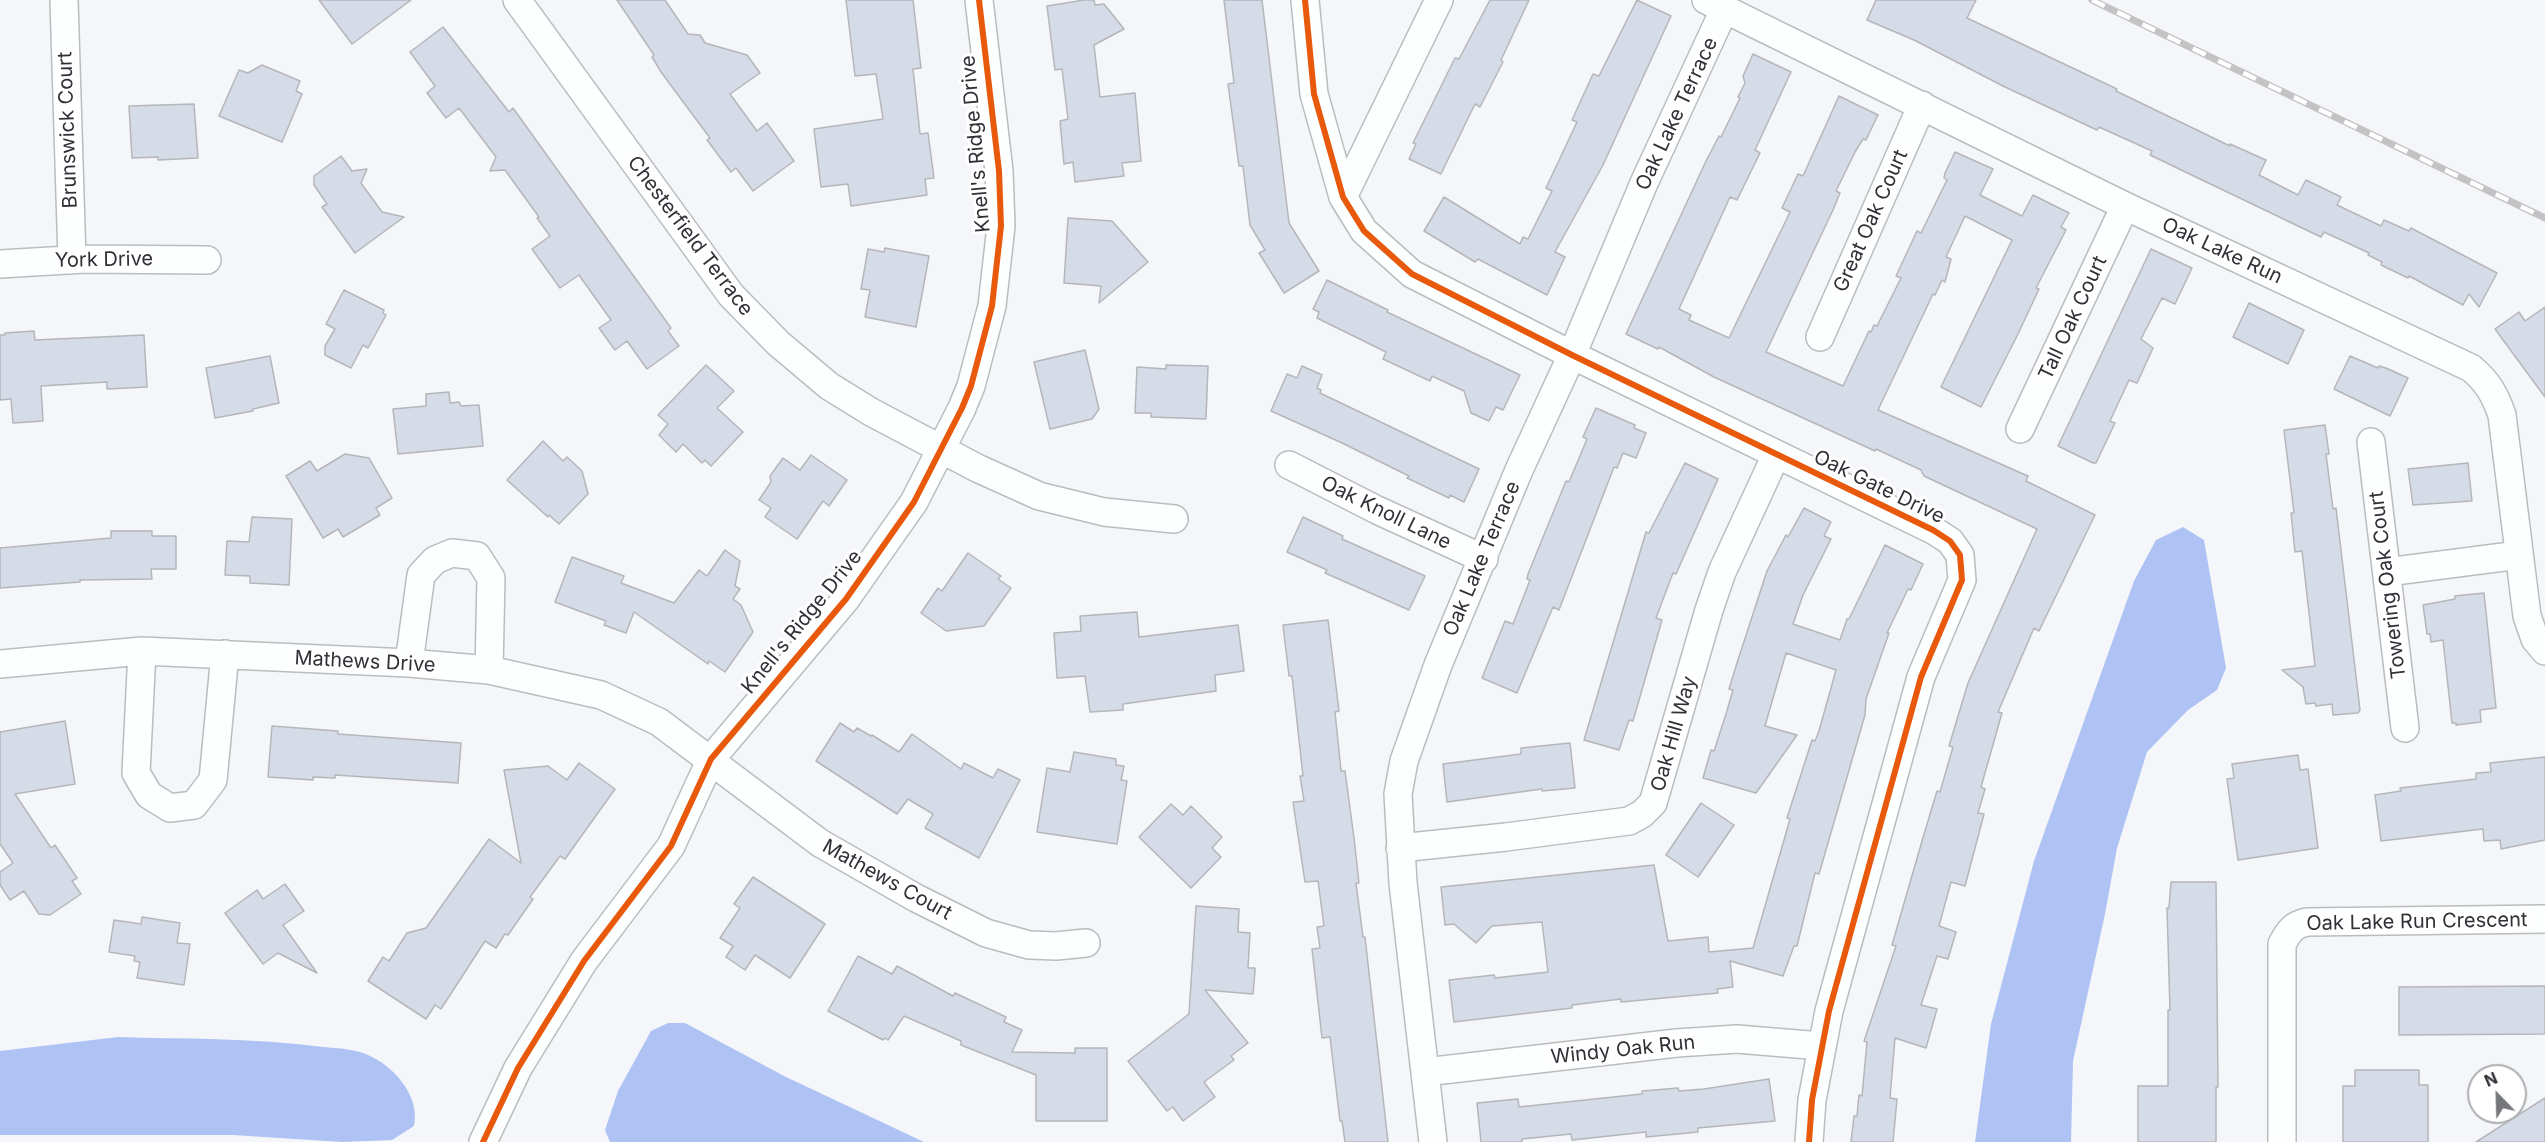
<!DOCTYPE html>
<style>
body{margin:0}
#map{position:relative;width:2545px;height:1142px;overflow:hidden;background:#f4f6fa;font-family:Inter,sans-serif}
canvas{display:block}
.north{position:absolute;left:2467px;top:1064px;width:60px;height:60px;box-sizing:border-box;background:#fff;border:2px solid #acadaf;border-radius:50%;rotate:337deg;font-size:16px;font-weight:700;line-height:24px;text-align:center;color:#2f3136}
.north::after{content:'';display:block;margin:auto;width:21px;height:27px;background:#74767b;clip-path:polygon(50% 0,100% 100%,50% 72%,0 100%)}
</style>
<div id="map">
<canvas width="2545" height="1142"></canvas>
<div class="north">N</div>
</div>
<script>
const ctx = document.querySelector('canvas').getContext('2d');
ctx.lineJoin = 'round';
function paint(path, color) {
  ctx.fillStyle = color;
  ctx.fill(path, 'evenodd');
}
function stroke(path, color, width, dash) {
  ctx.strokeStyle = color;
  ctx.lineWidth = width;
  ctx.lineCap = dash ? 'butt' : 'round';
  ctx.setLineDash(dash || []);
  ctx.stroke(path);
}
function label(font, color, halo, rows, align = 'center') {
  ctx.font = font + ' Inter,sans-serif';
  ctx.lineWidth = 6;
  ctx.setLineDash([]);
  ctx.textBaseline = 'middle';
  ctx.strokeStyle = halo;
  ctx.fillStyle = color;
  for (const [text, x, y, turn = 0] of rows) {
    ctx.save();
    ctx.translate(x, y);
    ctx.rotate((+turn || 0) * Math.PI / 180);
    ctx.textAlign = isNaN(turn) ? turn : align;
    if (halo) ctx.strokeText(text, 0, 0);
    ctx.fillText(text, 0, 0);
    ctx.restore();
  }
}
paint(new Path2D(`
 M 2183,527 L 2204,540 L 2226,668 L 2217,690 L 2188,710 L 2147,752 L 2117,848 L 2105,914 L 2073,1061 L 2071,1142 L 1975,1142 L 1991,1024 L 2034,861 L 2134,581 L 2156,540 Z
 M 668,1023 L 685,1023 L 784,1076 L 924,1142 L 610,1142 L 605,1130 L 618,1091 L 651,1031 Z
 M 118,1037 C 184,1039 250,1038 315,1046 C 329,1048 346,1048 360,1052 C 390,1061 421,1094 414,1126 L 392,1140 L 342,1142 L 233,1135 L 0,1135 L 0,1051 Z`), '#aec2f4');
const building = new Path2D(`
 M 319,0 L 411,0 L 352,44 Z
 M 617,0 L 665,0 L 688,34 L 700,35 L 705,43 L 747,55 L 760,73 L 730,94 L 757,131 L 767,123 L 794,161 L 753,191 L 736,168 L 731,172 L 707,140 L 710,138 L 661,72 L 652,57 L 654,55 Z
 M 846,0 L 913,0 L 921,68 L 913,69 L 920,134 L 928,133 L 934,178 L 925,179 L 927,195 L 851,206 L 848,184 L 821,187 L 814,129 L 883,119 L 876,74 L 855,76 Z
 M 1084,0 L 1094,0 L 1095,5 L 1104,4 L 1124,29 L 1094,45 L 1100,97 L 1135,93 L 1141,161 L 1122,163 L 1124,176 L 1075,182 L 1073,162 L 1064,164 L 1060,121 L 1068,119 L 1062,69 L 1055,70 L 1047,6 Z
 M 1224,0 L 1262,0 L 1289,223 L 1319,271 L 1284,293 L 1259,253 L 1265,250 L 1250,225 L 1243,166 L 1239,166 L 1228,84 L 1234,83 Z
 M 1490,0 L 1529,0 L 1501,60 L 1503,62 L 1480,107 L 1475,104 L 1441,174 L 1409,159 L 1416,144 L 1413,143 L 1455,58 L 1459,59 Z
 M 1637,0 L 1671,16 L 1603,165 L 1555,252 L 1565,257 L 1547,295 L 1478,259 L 1475,262 L 1424,231 L 1444,197 L 1520,244 L 1523,237 L 1528,239 L 1552,191 L 1546,188 L 1577,122 L 1572,120 L 1593,74 L 1599,76 Z
 M 1876,0 L 1976,0 L 1967,18 L 2117,89 L 2116,91 L 2230,146 L 2230,144 L 2266,160 L 2259,175 L 2298,195 L 2306,180 L 2341,197 L 2337,205 L 2381,226 L 2384,220 L 2409,231 L 2411,228 L 2497,273 L 2479,307 L 2469,294 L 2463,305 L 2409,276 L 2408,278 L 2381,265 L 2382,262 L 2368,255 L 2369,253 L 2324,232 L 2321,237 L 2150,155 L 2152,151 L 2099,127 L 2097,130 L 2005,87 L 1914,40 L 1867,20 Z
 M 443,27 L 509,112 L 513,108 L 671,328 L 668,331 L 679,346 L 647,369 L 627,341 L 615,350 L 612,346 L 599,328 L 611,320 L 579,275 L 560,288 L 532,249 L 550,236 L 537,218 L 539,217 L 505,170 L 490,171 L 496,157 L 459,108 L 446,118 L 427,93 L 435,86 L 410,52 Z
 M 1753,54 L 1791,72 L 1755,150 L 1760,153 L 1737,200 L 1730,197 L 1679,309 L 1691,315 L 1689,320 L 1729,338 L 1790,212 L 1782,208 L 1798,174 L 1803,176 L 1839,96 L 1878,115 L 1866,140 L 1863,139 L 1855,152 L 1836,191 L 1840,193 L 1833,210 L 1766,352 L 1843,386 L 1869,331 L 1871,332 L 1874,325 L 1877,326 L 1901,278 L 1896,276 L 1917,231 L 1921,233 L 1947,180 L 1944,178 L 1945,173 L 1955,152 L 1993,169 L 1980,195 L 2022,216 L 2033,195 L 2069,213 L 2061,227 L 2066,230 L 2036,288 L 2039,289 L 2018,334 L 1981,407 L 1941,387 L 2012,240 L 1965,216 L 1946,257 L 1951,259 L 1945,282 L 1942,280 L 1935,295 L 1933,294 L 1878,410 L 2028,476 L 2026,481 L 2095,515 L 2039,631 L 2034,628 L 1998,712 L 2002,713 L 1981,787 L 1985,789 L 1978,813 L 1984,814 L 1965,886 L 1951,882 L 1939,926 L 1956,932 L 1948,959 L 1937,956 L 1921,1005 L 1937,1009 L 1926,1048 L 1895,1038 L 1890,1098 L 1897,1099 L 1893,1142 L 1851,1142 L 1854,1116 L 1857,1116 L 1859,1095 L 1862,1096 L 1867,1042 L 1864,1041 L 1896,946 L 1892,945 L 1922,841 L 1937,791 L 1940,792 L 1953,747 L 1949,746 L 1968,683 L 2037,529 L 1924,476 L 1921,470 L 1876,449 L 1875,451 L 1714,377 L 1659,347 L 1658,349 L 1626,334 L 1706,161 L 1719,136 L 1721,137 L 1740,98 L 1738,97 L 1745,83 L 1743,76 Z
 M 262,65 L 300,81 L 296,91 L 302,94 L 282,142 L 219,116 L 239,70 L 248,73 Z
 M 194,104 L 198,158 L 158,160 L 158,157 L 132,158 L 129,106 Z
 M 341,156 L 352,171 L 367,169 L 361,183 L 382,212 L 404,217 L 355,253 L 322,207 L 327,204 L 314,185 L 314,176 Z
 M 1068,218 L 1112,221 L 1148,262 L 1099,303 L 1101,286 L 1064,283 Z
 M 885,248 L 929,256 L 916,327 L 865,317 L 870,290 L 861,289 L 868,249 L 884,252 Z
 M 2151,249 L 2192,268 L 2175,304 L 2162,298 L 2141,339 L 2153,348 L 2137,383 L 2129,380 L 2110,421 L 2115,423 L 2096,463 L 2093,463 L 2058,446 Z
 M 1327,280 L 1388,310 L 1387,312 L 1520,375 L 1503,410 L 1496,407 L 1489,421 L 1471,413 L 1464,391 L 1432,376 L 1430,381 L 1383,359 L 1386,352 L 1317,318 L 1319,312 L 1313,309 Z
 M 344,290 L 384,310 L 383,313 L 386,315 L 368,348 L 363,345 L 351,368 L 325,355 L 325,346 L 335,329 L 326,324 Z
 M 2249,303 L 2304,330 L 2288,364 L 2233,337 Z
 M 2545,307 L 2545,397 L 2495,329 L 2519,312 L 2525,321 Z
 M 34,331 L 35,340 L 144,335 L 147,387 L 107,389 L 107,382 L 41,386 L 43,421 L 13,423 L 11,399 L 0,400 L 0,335 L 5,335 L 5,333 Z
 M 1085,350 L 1099,409 L 1092,419 L 1050,429 L 1034,362 Z
 M 270,356 L 279,403 L 253,409 L 253,411 L 215,418 L 206,368 Z
 M 2350,356 L 2378,368 L 2379,366 L 2386,368 L 2408,378 L 2390,416 L 2334,389 Z
 M 706,365 L 734,391 L 717,408 L 743,432 L 711,466 L 705,460 L 702,463 L 683,444 L 676,452 L 659,435 L 668,424 L 658,415 Z
 M 1166,365 L 1208,366 L 1206,419 L 1151,417 L 1151,413 L 1135,413 L 1137,367 L 1166,369 Z
 M 1302,366 L 1322,375 L 1317,388 L 1321,390 L 1320,393 L 1479,469 L 1464,502 L 1450,495 L 1449,498 L 1407,478 L 1409,476 L 1340,442 L 1271,411 L 1287,374 L 1297,378 Z
 M 449,392 L 450,403 L 459,402 L 461,406 L 479,405 L 483,446 L 398,454 L 393,409 L 426,406 L 426,394 Z
 M 1596,408 L 1635,425 L 1634,428 L 1646,433 L 1636,458 L 1623,453 L 1617,468 L 1614,467 L 1559,610 L 1553,607 L 1517,693 L 1482,678 L 1505,621 L 1513,624 L 1530,580 L 1527,579 L 1528,574 L 1566,481 L 1569,482 L 1587,439 L 1583,437 Z
 M 2325,425 L 2329,454 L 2326,454 L 2333,509 L 2336,508 L 2360,710 L 2358,713 L 2333,715 L 2332,704 L 2316,706 L 2315,703 L 2306,704 L 2303,687 L 2282,670 L 2315,666 L 2302,551 L 2295,552 L 2291,513 L 2294,513 L 2284,430 Z
 M 543,441 L 563,461 L 567,457 L 582,471 L 588,494 L 559,524 L 549,515 L 548,517 L 507,480 Z
 M 345,454 L 369,458 L 392,498 L 376,508 L 380,515 L 343,537 L 338,529 L 323,538 L 286,476 L 310,461 L 317,471 Z
 M 811,455 L 847,480 L 829,506 L 823,501 L 797,539 L 765,517 L 771,508 L 759,500 L 771,482 L 770,476 L 783,458 L 800,470 Z
 M 1685,463 L 1718,479 L 1676,574 L 1673,573 L 1656,618 L 1662,620 L 1633,721 L 1629,720 L 1619,750 L 1584,740 L 1646,532 L 1649,533 Z
 M 2468,463 L 2472,501 L 2413,505 L 2408,469 Z
 M 1804,508 L 1831,522 L 1824,536 L 1831,539 L 1803,595 L 1793,624 L 1840,640 L 1847,619 L 1849,619 L 1885,545 L 1923,564 L 1911,590 L 1908,589 L 1887,633 L 1889,633 L 1866,699 L 1865,715 L 1819,874 L 1815,873 L 1797,946 L 1794,946 L 1783,976 L 1730,961 L 1733,987 L 1717,989 L 1718,993 L 1621,1002 L 1621,999 L 1572,1005 L 1572,1008 L 1454,1022 L 1449,980 L 1494,975 L 1495,978 L 1548,972 L 1542,922 L 1492,926 L 1476,943 L 1454,924 L 1445,925 L 1441,887 L 1654,865 L 1668,941 L 1708,937 L 1709,952 L 1753,948 L 1790,819 L 1787,818 L 1812,740 L 1815,741 L 1819,731 L 1836,670 L 1786,653 L 1765,726 L 1797,735 L 1756,793 L 1703,778 L 1711,750 L 1714,751 L 1726,714 L 1733,690 L 1729,689 L 1737,663 L 1767,571 L 1786,535 L 1788,537 Z
 M 252,517 L 292,519 L 289,585 L 250,583 L 250,576 L 225,575 L 227,541 L 249,542 Z
 M 1303,517 L 1343,536 L 1342,539 L 1425,576 L 1409,610 L 1325,573 L 1327,570 L 1287,552 Z
 M 111,531 L 152,531 L 152,536 L 176,536 L 176,569 L 151,569 L 152,579 L 80,580 L 80,582 L 0,588 L 0,548 L 111,538 Z
 M 725,550 L 740,561 L 735,586 L 740,589 L 733,599 L 741,605 L 753,632 L 725,672 L 709,661 L 708,664 L 634,612 L 626,633 L 604,625 L 606,621 L 555,602 L 572,557 L 624,576 L 621,583 L 674,603 L 699,570 L 707,576 Z
 M 968,553 L 1001,576 L 998,579 L 1011,588 L 984,626 L 946,631 L 921,613 L 938,588 L 942,591 Z
 M 2484,593 L 2496,708 L 2480,710 L 2481,722 L 2456,725 L 2456,723 L 2452,723 L 2443,640 L 2431,642 L 2430,634 L 2427,634 L 2423,605 L 2455,599 L 2455,596 Z
 M 1137,612 L 1139,637 L 1238,625 L 1244,671 L 1215,675 L 1216,691 L 1123,704 L 1123,710 L 1090,712 L 1085,676 L 1057,678 L 1054,633 L 1081,631 L 1080,616 Z
 M 1328,620 L 1339,711 L 1335,712 L 1341,771 L 1345,771 L 1354,838 L 1359,883 L 1356,883 L 1363,937 L 1365,937 L 1388,1142 L 1345,1142 L 1342,1121 L 1340,1121 L 1330,1037 L 1322,1038 L 1312,949 L 1320,948 L 1317,927 L 1324,926 L 1318,881 L 1305,882 L 1293,802 L 1304,801 L 1300,776 L 1303,776 L 1292,676 L 1289,676 L 1283,625 Z
 M 65,721 L 75,784 L 15,794 L 51,848 L 55,845 L 77,878 L 72,881 L 81,894 L 50,915 L 39,914 L 24,891 L 10,900 L 0,885 L 0,872 L 13,863 L 0,844 L 0,732 Z
 M 840,723 L 854,732 L 857,728 L 871,736 L 872,735 L 899,752 L 912,734 L 961,769 L 964,763 L 993,778 L 998,769 L 1020,780 L 979,858 L 925,828 L 933,814 L 908,799 L 897,814 L 816,761 Z
 M 272,726 L 338,731 L 338,734 L 461,743 L 458,783 L 335,775 L 335,778 L 313,777 L 313,780 L 268,777 Z
 M 1570,743 L 1575,788 L 1542,791 L 1542,789 L 1447,802 L 1443,764 L 1521,754 L 1521,748 Z
 M 1074,752 L 1116,759 L 1116,765 L 1124,766 L 1121,780 L 1127,781 L 1117,844 L 1037,832 L 1047,768 L 1070,772 Z
 M 2298,755 L 2300,770 L 2308,769 L 2318,848 L 2238,860 L 2227,779 L 2234,778 L 2232,764 Z
 M 2545,757 L 2545,840 L 2501,849 L 2500,840 L 2484,841 L 2483,829 L 2381,841 L 2375,795 L 2401,791 L 2400,788 L 2476,779 L 2476,773 L 2491,772 L 2490,763 Z
 M 579,763 L 615,789 L 565,859 L 560,856 L 530,897 L 533,899 L 508,935 L 505,934 L 496,948 L 485,941 L 441,1009 L 435,1005 L 426,1019 L 368,981 L 383,957 L 389,961 L 407,933 L 426,928 L 489,839 L 521,863 L 504,770 L 548,766 L 567,780 Z
 M 1701,803 L 1734,825 L 1698,877 L 1666,855 Z
 M 1171,804 L 1183,815 L 1191,806 L 1222,837 L 1212,848 L 1221,857 L 1191,888 L 1139,837 Z
 M 753,877 L 825,924 L 790,978 L 755,955 L 745,970 L 726,957 L 733,946 L 720,938 L 740,908 L 734,904 Z
 M 2171,882 L 2216,882 L 2218,1087 L 2216,1087 L 2216,1142 L 2138,1142 L 2138,1086 L 2168,1086 L 2168,1010 L 2170,1010 L 2167,908 L 2169,908 Z
 M 285,884 L 304,911 L 283,925 L 317,973 L 278,953 L 263,964 L 225,913 L 257,890 L 263,899 Z
 M 1196,906 L 1239,909 L 1238,932 L 1250,933 L 1248,968 L 1255,968 L 1255,971 L 1253,994 L 1205,990 L 1248,1043 L 1231,1056 L 1234,1060 L 1204,1082 L 1215,1097 L 1183,1121 L 1173,1107 L 1167,1111 L 1128,1061 L 1189,1014 Z
 M 142,917 L 180,923 L 177,943 L 190,944 L 184,985 L 137,978 L 140,962 L 134,961 L 135,956 L 109,952 L 114,920 L 141,924 Z
 M 858,956 L 892,974 L 897,966 L 953,996 L 955,993 L 1006,1017 L 1004,1022 L 1022,1030 L 1012,1052 L 1075,1053 L 1075,1048 L 1107,1048 L 1107,1121 L 1036,1121 L 1036,1075 L 961,1045 L 961,1041 L 904,1016 L 888,1040 L 885,1038 L 883,1040 L 828,1011 Z
 M 2545,986 L 2545,1034 L 2399,1035 L 2399,987 Z
 M 2355,1070 L 2419,1070 L 2419,1085 L 2428,1085 L 2428,1142 L 2343,1142 L 2343,1086 L 2355,1086 Z
 M 1769,1079 L 1775,1121 L 1698,1128 L 1698,1132 L 1646,1137 L 1646,1132 L 1572,1140 L 1571,1134 L 1522,1139 L 1522,1142 L 1481,1142 L 1477,1103 L 1518,1099 L 1519,1107 L 1642,1094 L 1642,1091 L 1678,1088 L 1679,1091 L 1704,1089 Z
 M 2545,1098 L 2545,1142 L 2476,1142 Z`);
paint(building, '#d6dbe8');
stroke(building, '#b5b6ba', 1.5);
const street = new Path2D(`
 M 64,0 L 72,260
 M 517,0 L 731,295 L 778,343 L 829,386 L 871,412 L 977,468 L 1039,496 L 1104,512 L 1174,519
 M 1305,0 L 1314,94 L 1343,197 L 1364,231 L 1412,274 L 1572,355 L 1933,530 L 1950,541 L 1960,555 L 1962,580 L 1921,677 L 1829,1011 L 1812,1100 L 1809,1142
 M 1706,0 L 2125,206 L 2471,368 C 2488,382 2495,395 2502,415 L 2527,616 L 2535,639 L 2545,651
 M 1343,197 L 1439,0
 M 0,264 L 84,259 L 207,260
 M 1820,337 L 1922,105
 M 2020,429 L 2125,206
 M 2371,442 L 2405,728
 M 1289,465 L 1377,510 L 1484,559
 M 2387,572 L 2519,555
 M 142,651 L 136,773 L 149,795 L 170,808 L 194,805 L 213,780 L 225,654
 M 409,663 L 421,575 L 435,560 L 452,553 L 477,556 L 491,578 L 489,670
 M 0,664 L 142,651 L 409,663 L 489,670 L 601,695 L 659,722 L 820,843 L 916,898 L 986,933 L 1029,945 L 1056,946 L 1086,943
 M 1400,848 L 1506,837 L 1629,821 L 1642,814 L 1653,803 L 1709,610 L 1722,572 L 1776,455
 M 1425,1072 L 1677,1043 L 1737,1039 L 1821,1046
 M 483,1142 L 518,1068 L 584,961 L 671,846 L 711,759 L 846,599 L 914,502 L 962,408 L 971,386 L 992,306 L 1001,226 L 999,171 L 979,0
 M 1433,1142 L 1403,883 L 1398,794 L 1404,761 L 1438,665 L 1519,470 L 1572,355 L 1644,183 L 1724,10
 M 2282,1142 L 2282,944 C 2289,931 2293,925 2307,922 L 2545,919`);
stroke(street, '#babcc0', 30);
stroke(street, '#fdfefe', 27);
const rail = new Path2D(`
 M 2092,0 L 2545,218`);
stroke(rail, '#c3c3c4', 7);
stroke(rail, '#fff', 4.5, [14]);
stroke(new Path2D(`
 M 1305,0 L 1314,94 L 1343,197 L 1364,231 L 1412,274 L 1572,355 L 1933,530 L 1950,541 L 1960,555 L 1962,580 L 1921,677 L 1829,1011 L 1812,1100 L 1809,1142
 M 483,1142 L 518,1068 L 584,961 L 671,846 L 711,759 L 846,599 L 914,502 L 962,408 L 971,386 L 992,306 L 1001,226 L 999,171 L 979,0`), '#e8590c', 6);
label('20px', '#2f3136', '#fff', [
 ["Oak Lake Terrace",1677,114,-65],
 ["Brunswick Court",68,130,-92],
 ["Knell's Ridge Drive",976,144,-95],
 ["Great Oak Court",1871,221,-66],
 ["Chesterfield Terrace",690,236,53],
 ["Oak Lake Run",2222,251,25],
 ["York Drive",104,260,-1],
 ["Tall Oak Court",2073,318,-65],
 ["Oak Gate Drive",1879,487,26],
 ["Oak Knoll Lane",1386,513,26],
 ["Oak Lake Terrace",1482,559,-67],
 ["Towering Oak Court",2388,585,-97],
 ["Knell's Ridge Drive",802,622,-51],
 ["Mathews Drive",365,662,3],
 ["Oak Hill Way",1674,734,-74],
 ["Mathews Court",887,880,29],
 ["Oak Lake Run Crescent",2417,922,-1],
 ["Windy Oak Run",1623,1050,-6]
]);
</script>
